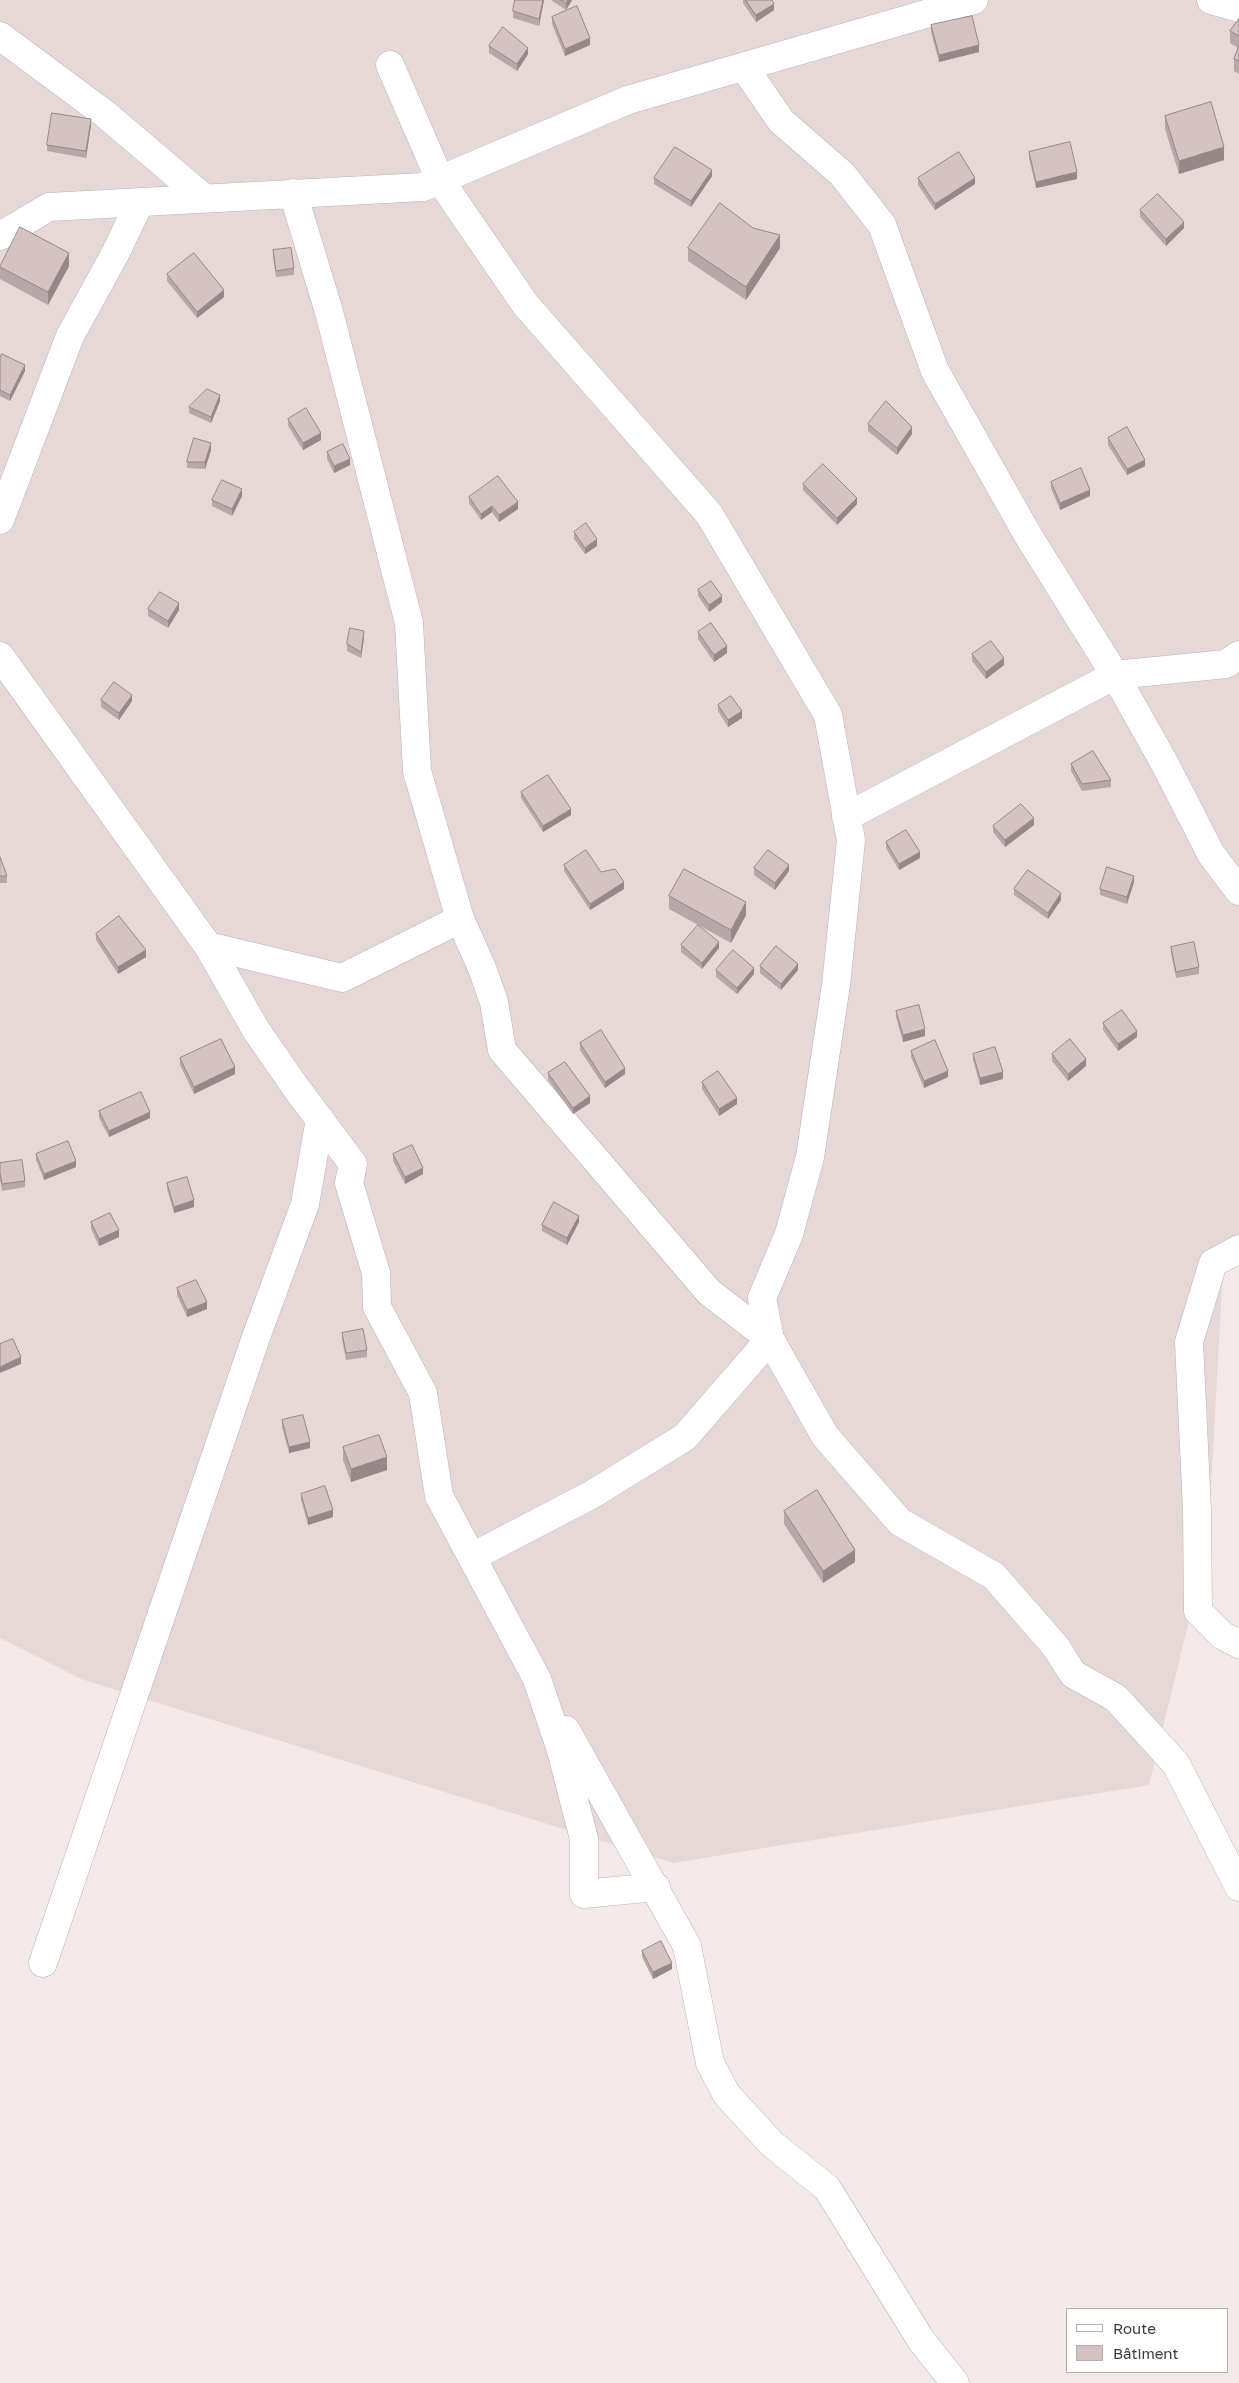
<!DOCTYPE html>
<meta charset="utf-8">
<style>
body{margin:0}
#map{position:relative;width:1239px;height:2383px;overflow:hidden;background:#f3e9e9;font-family:"Golos Text",sans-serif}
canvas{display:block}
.legend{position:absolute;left:1066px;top:2308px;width:162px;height:65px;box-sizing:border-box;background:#fff;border:1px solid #b5afaf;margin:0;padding:6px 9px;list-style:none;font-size:15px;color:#453838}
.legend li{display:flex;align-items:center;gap:10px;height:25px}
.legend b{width:25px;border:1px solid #b5afaf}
</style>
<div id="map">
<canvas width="1239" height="2383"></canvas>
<ul class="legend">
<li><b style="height:6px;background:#fff"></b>Route</li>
<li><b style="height:14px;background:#d6c2c3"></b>Bâtiment</li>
</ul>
</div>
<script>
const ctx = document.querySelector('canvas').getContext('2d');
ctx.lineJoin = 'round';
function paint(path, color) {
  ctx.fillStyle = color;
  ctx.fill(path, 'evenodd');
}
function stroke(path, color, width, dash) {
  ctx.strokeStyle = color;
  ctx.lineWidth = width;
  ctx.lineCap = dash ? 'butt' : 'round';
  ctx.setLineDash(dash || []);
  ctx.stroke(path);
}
paint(new Path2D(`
 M 0,0 L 1239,0 L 1239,1237 L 1224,1249 L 1208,1542 L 1149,1785 L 673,1863 L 81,1679 L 0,1638 Z`), '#e6d8d7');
const minor = new Path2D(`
 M 1211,0 L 1239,8
 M 0,36 L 105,114 L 204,198
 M 390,65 L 440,180 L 525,304 L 709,514 L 828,715 L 851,840 L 836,985 L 810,1157 L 789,1234 L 762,1298 L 770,1339 L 825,1436 L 900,1522 L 994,1576 L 1056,1647 L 1073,1674 L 1116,1698 L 1176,1764 L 1239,1887
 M 744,67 L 781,121 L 842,174 L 882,225 L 935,371 L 1029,537 L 1115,675 L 1165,764 L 1211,854 L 1239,891
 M 293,193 L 329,312 L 409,623 L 417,771 L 460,919 L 482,968 L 494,1002 L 502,1050 L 709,1292 L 770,1339 L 685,1437 L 591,1495 L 472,1557
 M 0,236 L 49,207 L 423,187 L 628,100 L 974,0
 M 0,520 L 70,336 L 115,254 L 140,202
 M 0,656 L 208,946 L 256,1030 L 294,1085 L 353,1164 L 349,1183 L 376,1273 L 377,1307 L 423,1393 L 439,1496 L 537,1679 L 561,1750 L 584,1839 L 584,1894 L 656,1887
 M 846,817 L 1115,675 L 1226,664 L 1239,655
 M 208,946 L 342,978 L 460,919
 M 1239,1249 L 1213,1263 L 1189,1342 L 1197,1510 L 1198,1611 L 1223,1636 L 1239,1644
 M 566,1730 L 687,1946 L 710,2063 L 727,2095 L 772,2144 L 827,2188 L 921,2340 L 955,2383
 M 43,1963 L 255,1340 L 305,1204 L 320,1119`);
stroke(minor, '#c0b0af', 29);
stroke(minor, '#fff', 28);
paint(new Path2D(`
 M 544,0 L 539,26 L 513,18 L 513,11 Z
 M 551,0 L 572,0 L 566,10 Z
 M 743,0 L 772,0 L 774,10 L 756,22 L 743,3 Z
 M 552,17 L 590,45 L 565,56 L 552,24 Z
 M 1239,19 L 1239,74 L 1234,71 L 1234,59 L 1238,48 L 1230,43 L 1230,31 Z
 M 931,25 L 979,52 L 939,62 L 931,32 Z
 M 489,46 L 528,54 L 517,71 L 489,53 Z
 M 1165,116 L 1224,160 L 1179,174 L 1165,129 Z
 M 91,125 L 86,158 L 47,151 L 47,145 Z
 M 1029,152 L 1077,179 L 1036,188 L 1029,158 Z
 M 712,176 L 691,207 L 654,184 L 654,178 Z
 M 918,178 L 975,184 L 935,210 L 918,185 Z
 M 1140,210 L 1184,228 L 1166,246 L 1140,217 Z
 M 688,248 L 780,248 L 746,300 L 688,261 Z
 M 273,250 L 294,268 L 294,275 L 276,277 L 273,257 Z
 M 0,266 L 69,266 L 48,305 L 0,279 Z
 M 167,274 L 224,297 L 197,318 L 167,281 Z
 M 0,358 L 25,371 L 10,401 L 0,396 Z
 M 220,401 L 211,423 L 189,413 L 189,407 Z
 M 288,419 L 321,440 L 303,450 L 288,426 Z
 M 868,424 L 912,434 L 897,455 L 868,431 Z
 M 1108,438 L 1145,466 L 1127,475 L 1108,445 Z
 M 211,450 L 205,469 L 187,468 L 187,462 Z
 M 327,452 L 350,465 L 334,473 L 327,459 Z
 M 1051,482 L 1090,496 L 1060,510 L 1051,488 Z
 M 803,484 L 857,504 L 837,525 L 803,490 Z
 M 242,496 L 232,516 L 212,506 L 212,500 Z
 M 469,497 L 518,509 L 499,522 L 492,512 L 481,520 L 469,503 Z
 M 574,532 L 597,546 L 585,554 L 574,539 Z
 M 698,590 L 722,602 L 709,612 L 698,596 Z
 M 148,609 L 179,610 L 168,628 L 148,616 Z
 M 698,632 L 727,653 L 714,662 L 698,639 Z
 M 364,638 L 361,658 L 347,651 L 347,644 Z
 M 972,654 L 1004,665 L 986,679 L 972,661 Z
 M 101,700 L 132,701 L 119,720 L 101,707 Z
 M 718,705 L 742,718 L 728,727 L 718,711 Z
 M 1071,764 L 1111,780 L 1111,787 L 1082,791 L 1071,771 Z
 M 521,792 L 571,815 L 543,832 L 521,798 Z
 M 1034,825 L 1005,847 L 993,832 L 993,826 Z
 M 886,842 L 920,858 L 899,870 L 886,848 Z
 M 0,857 L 7,876 L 7,883 L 0,883 Z
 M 564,865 L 601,872 L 624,889 L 590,910 L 564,871 Z
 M 754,868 L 789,871 L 775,890 L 754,875 Z
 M 1134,882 L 1127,904 L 1100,895 L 1100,889 Z
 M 1014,889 L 1061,900 L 1048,919 L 1014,895 Z
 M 669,896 L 746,915 L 731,943 L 669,909 Z
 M 96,934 L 146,957 L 118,974 L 96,940 Z
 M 681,945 L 719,948 L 702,969 L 681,952 Z
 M 1171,947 L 1199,967 L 1199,974 L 1176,978 L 1171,953 Z
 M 760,966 L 798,970 L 781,990 L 760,973 Z
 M 716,970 L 754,974 L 737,994 L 716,977 Z
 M 896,1011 L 925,1036 L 903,1042 L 896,1017 Z
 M 1103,1023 L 1137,1037 L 1118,1051 L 1103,1030 Z
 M 580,1043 L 625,1074 L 605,1088 L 580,1050 Z
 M 911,1051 L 948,1077 L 924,1088 L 911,1057 Z
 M 973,1054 L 1003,1079 L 980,1085 L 973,1060 Z
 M 1052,1054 L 1086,1066 L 1068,1081 L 1052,1061 Z
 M 180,1058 L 235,1074 L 194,1094 L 180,1065 Z
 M 548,1073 L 590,1103 L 573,1114 L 548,1080 Z
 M 702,1082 L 737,1104 L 719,1116 L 702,1089 Z
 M 99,1111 L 150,1118 L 109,1137 L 99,1118 Z
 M 36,1154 L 76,1167 L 44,1180 L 36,1160 Z
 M 393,1154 L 423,1174 L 405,1184 L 393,1161 Z
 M 0,1163 L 25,1181 L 25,1187 L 2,1191 L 0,1180 Z
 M 167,1183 L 194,1207 L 174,1213 L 167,1189 Z
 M 91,1222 L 119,1237 L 99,1246 L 91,1229 Z
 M 579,1222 L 567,1245 L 542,1231 L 542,1225 Z
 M 177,1288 L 207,1309 L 187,1317 L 177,1295 Z
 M 342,1333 L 367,1350 L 367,1357 L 346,1360 L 342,1339 Z
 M 282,1420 L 310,1448 L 289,1453 L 282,1427 Z
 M 343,1447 L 387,1470 L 351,1482 L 343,1460 Z
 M 301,1494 L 333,1517 L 308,1525 L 301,1500 Z
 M 784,1511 L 855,1562 L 823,1583 L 784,1524 Z
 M 642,1951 L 672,1969 L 653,1979 L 642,1957 Z`), '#b8a7a8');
paint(new Path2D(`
 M 543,0 L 544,0 L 539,26 L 539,19 Z
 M 568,0 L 572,0 L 566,10 L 566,3 Z
 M 774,4 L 774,10 L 756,22 L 756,15 Z
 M 590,38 L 590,45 L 565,56 L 565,49 Z
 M 979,45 L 979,52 L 939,62 L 939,55 Z
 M 528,48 L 528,54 L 517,71 L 517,64 Z
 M 91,119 L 91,125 L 86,158 L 86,151 Z
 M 1224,147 L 1224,160 L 1179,174 L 1179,161 Z
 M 712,170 L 712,176 L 691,207 L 691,201 Z
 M 1077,172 L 1077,179 L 1036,188 L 1036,182 Z
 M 975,178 L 975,184 L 935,210 L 935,204 Z
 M 1184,222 L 1184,228 L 1166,246 L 1166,239 Z
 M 780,235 L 780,248 L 746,300 L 746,287 Z
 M 69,253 L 69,266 L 48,305 L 48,292 Z
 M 224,290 L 224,297 L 197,318 L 197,312 Z
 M 25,365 L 25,371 L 10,401 L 10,395 Z
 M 220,395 L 220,401 L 211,423 L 211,417 Z
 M 912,427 L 912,434 L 897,455 L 897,448 Z
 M 321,433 L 321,440 L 303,450 L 303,443 Z
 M 211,443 L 211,450 L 205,469 L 205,462 Z
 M 350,459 L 350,465 L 334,473 L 334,466 Z
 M 1145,460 L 1145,466 L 1127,475 L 1127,469 Z
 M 242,489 L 242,496 L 232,516 L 232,509 Z
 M 1090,490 L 1090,496 L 1060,510 L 1060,503 Z
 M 857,498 L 857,504 L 837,525 L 837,518 Z
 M 518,502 L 518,509 L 499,522 L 499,515 Z
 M 492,506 L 492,512 L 481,520 L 481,514 Z
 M 597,539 L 597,546 L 585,554 L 585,548 Z
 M 722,596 L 722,602 L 709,612 L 709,605 Z
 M 179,603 L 179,610 L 168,628 L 168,621 Z
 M 364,631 L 364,638 L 361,658 L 361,652 Z
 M 727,646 L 727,653 L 714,662 L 714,655 Z
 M 1004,658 L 1004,665 L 986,679 L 986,672 Z
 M 132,695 L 132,701 L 119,720 L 119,713 Z
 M 742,711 L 742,718 L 728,727 L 728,720 Z
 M 571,809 L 571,815 L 543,832 L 543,826 Z
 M 1034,818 L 1034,825 L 1005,847 L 1005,840 Z
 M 920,852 L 920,858 L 899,870 L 899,864 Z
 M 789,865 L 789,871 L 775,890 L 775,883 Z
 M 1134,876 L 1134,882 L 1127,904 L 1127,897 Z
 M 624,882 L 624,889 L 590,910 L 590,904 Z
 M 1061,893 L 1061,900 L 1048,919 L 1048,913 Z
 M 746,902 L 746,915 L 731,943 L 731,930 Z
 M 719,942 L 719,948 L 702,969 L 702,963 Z
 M 146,950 L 146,957 L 118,974 L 118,967 Z
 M 798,964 L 798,970 L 781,990 L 781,984 Z
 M 754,968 L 754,974 L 737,994 L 737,988 Z
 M 925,1029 L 925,1036 L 903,1042 L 903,1035 Z
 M 1137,1031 L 1137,1037 L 1118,1051 L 1118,1044 Z
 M 1086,1059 L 1086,1066 L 1068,1081 L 1068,1074 Z
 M 235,1067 L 235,1074 L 194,1094 L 194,1087 Z
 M 625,1068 L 625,1074 L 605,1088 L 605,1082 Z
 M 948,1071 L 948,1077 L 924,1088 L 924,1081 Z
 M 1003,1072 L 1003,1079 L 980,1085 L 980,1078 Z
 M 590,1096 L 590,1103 L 573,1114 L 573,1108 Z
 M 737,1098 L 737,1104 L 719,1116 L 719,1109 Z
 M 150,1112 L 150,1118 L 109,1137 L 109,1131 Z
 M 76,1161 L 76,1167 L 44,1180 L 44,1174 Z
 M 423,1168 L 423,1174 L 405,1184 L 405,1177 Z
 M 194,1200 L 194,1207 L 174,1213 L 174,1207 Z
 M 579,1216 L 579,1222 L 567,1245 L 567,1238 Z
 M 119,1230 L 119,1237 L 99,1246 L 99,1239 Z
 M 207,1302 L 207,1309 L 187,1317 L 187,1310 Z
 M 21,1357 L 21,1364 L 0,1373 L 0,1367 Z
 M 310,1442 L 310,1448 L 289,1453 L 289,1447 Z
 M 387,1457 L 387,1470 L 351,1482 L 351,1469 Z
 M 333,1510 L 333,1517 L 308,1525 L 308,1518 Z
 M 855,1550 L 855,1562 L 823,1583 L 823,1571 Z
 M 672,1963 L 672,1969 L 653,1979 L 653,1972 Z`), '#968888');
const building = new Path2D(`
 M 515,0 L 543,0 L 539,19 L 513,11 Z
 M 561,0 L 568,0 L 566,3 Z
 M 746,0 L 772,0 L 774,4 L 756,15 Z
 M 577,6 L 590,38 L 565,49 L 552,17 Z
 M 972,16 L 979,45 L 939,55 L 931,25 Z
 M 1239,19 L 1239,36 L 1230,31 Z
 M 503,27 L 528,48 L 517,64 L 489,46 Z
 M 1239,46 L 1239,61 L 1234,59 Z
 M 1211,102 L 1224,147 L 1179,161 L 1165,116 Z
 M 52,113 L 91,119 L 86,151 L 47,145 Z
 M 1070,142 L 1077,172 L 1036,182 L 1029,152 Z
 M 675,147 L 712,170 L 691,201 L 654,178 Z
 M 959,152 L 975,178 L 935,204 L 918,178 Z
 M 1158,194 L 1184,222 L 1166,239 L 1140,210 Z
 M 720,203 L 753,228 L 780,235 L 746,287 L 688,248 Z
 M 20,227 L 69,253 L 48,292 L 0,267 Z
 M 291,248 L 294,268 L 276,271 L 273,250 Z
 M 194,253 L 224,290 L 197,312 L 167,274 Z
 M 2,354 L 25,365 L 10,395 L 0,390 L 0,358 Z
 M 207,389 L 220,395 L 211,417 L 189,407 Z
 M 886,401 L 912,427 L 897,448 L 868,424 Z
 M 306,408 L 321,433 L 303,443 L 288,419 Z
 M 1127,427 L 1145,460 L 1127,469 L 1108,438 Z
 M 194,438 L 211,443 L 205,462 L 187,462 Z
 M 343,444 L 350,459 L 334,466 L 327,452 Z
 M 823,464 L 857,498 L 837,518 L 803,484 Z
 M 1081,468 L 1090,490 L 1060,503 L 1051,482 Z
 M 498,476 L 518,502 L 499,515 L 492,506 L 481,514 L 469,497 Z
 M 222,480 L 242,489 L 232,509 L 212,500 Z
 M 586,523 L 597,539 L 585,548 L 574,532 Z
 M 711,581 L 722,596 L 709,605 L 698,590 Z
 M 160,592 L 179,603 L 168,621 L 148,609 Z
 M 711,623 L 727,646 L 714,655 L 698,632 Z
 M 350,628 L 364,631 L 361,652 L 347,644 Z
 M 991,641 L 1004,658 L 986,672 L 972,654 Z
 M 114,682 L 132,695 L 119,713 L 101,700 Z
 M 731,696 L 742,711 L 728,720 L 718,705 Z
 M 1093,751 L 1111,780 L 1082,784 L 1071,764 Z
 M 548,775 L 571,809 L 543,826 L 521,792 Z
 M 1021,804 L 1034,818 L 1005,840 L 993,826 Z
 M 906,830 L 920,852 L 899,864 L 886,842 Z
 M 586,850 L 601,872 L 615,869 L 624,882 L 590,904 L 564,865 Z
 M 768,850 L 789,865 L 775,883 L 754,868 Z
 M 0,857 L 7,876 L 0,876 Z
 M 1107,867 L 1134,876 L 1127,897 L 1100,889 Z
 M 684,869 L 746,902 L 731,930 L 669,896 Z
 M 1028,870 L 1061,893 L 1048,913 L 1014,889 Z
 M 119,916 L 146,950 L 118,967 L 96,934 Z
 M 698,925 L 719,942 L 702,963 L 681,945 Z
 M 1194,942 L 1199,967 L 1176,972 L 1171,947 Z
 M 776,946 L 798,964 L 781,984 L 760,966 Z
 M 733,950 L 754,968 L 737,988 L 716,970 Z
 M 919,1005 L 925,1029 L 903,1035 L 896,1011 Z
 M 1122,1010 L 1137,1031 L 1118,1044 L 1103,1023 Z
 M 601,1030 L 625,1068 L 605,1082 L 580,1043 Z
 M 221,1039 L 235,1067 L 194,1087 L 180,1058 Z
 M 1070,1039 L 1086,1059 L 1068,1074 L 1052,1054 Z
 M 935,1040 L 948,1071 L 924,1081 L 911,1051 Z
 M 995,1047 L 1003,1072 L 980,1078 L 973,1054 Z
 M 565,1062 L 590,1096 L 573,1108 L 548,1073 Z
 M 718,1071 L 737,1098 L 719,1109 L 702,1082 Z
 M 141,1092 L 150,1112 L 109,1131 L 99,1111 Z
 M 68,1141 L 76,1161 L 44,1174 L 36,1154 Z
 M 412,1145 L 423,1168 L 405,1177 L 393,1154 Z
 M 22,1160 L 25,1181 L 2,1184 L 0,1173 L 0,1163 Z
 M 187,1177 L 194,1200 L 174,1207 L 167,1183 Z
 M 554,1202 L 579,1216 L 567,1238 L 542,1225 Z
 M 110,1213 L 119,1230 L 99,1239 L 91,1222 Z
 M 196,1280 L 207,1302 L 187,1310 L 177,1288 Z
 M 363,1329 L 367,1350 L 346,1353 L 342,1333 Z
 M 13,1339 L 21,1357 L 0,1367 L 0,1344 Z
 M 303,1415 L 310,1442 L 289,1447 L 282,1420 Z
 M 379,1435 L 387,1457 L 351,1469 L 343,1447 Z
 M 325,1486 L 333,1510 L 308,1518 L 301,1494 Z
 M 817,1490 L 855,1550 L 823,1571 L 784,1511 Z
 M 661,1941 L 672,1963 L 653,1972 L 642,1951 Z`);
paint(building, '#d6c2c3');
stroke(building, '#968888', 1);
</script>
